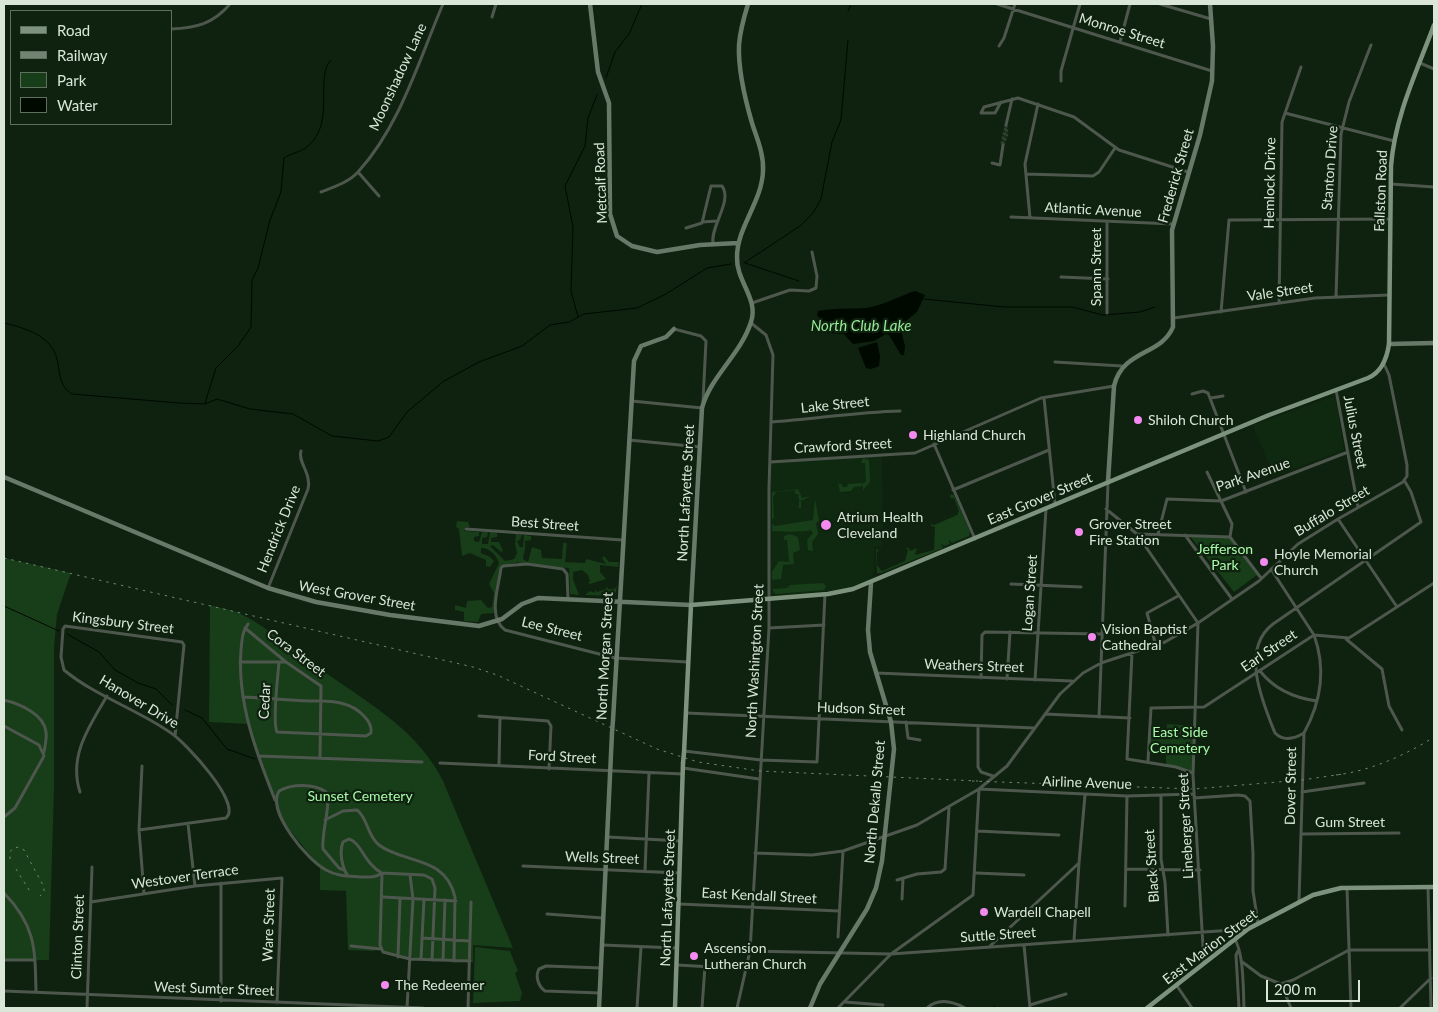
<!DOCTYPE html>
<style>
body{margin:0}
#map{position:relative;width:1438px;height:1012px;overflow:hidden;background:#0e220f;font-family:Lato,sans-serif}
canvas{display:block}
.frame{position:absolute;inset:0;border:5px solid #d9e6d8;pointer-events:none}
.legend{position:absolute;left:10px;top:10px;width:162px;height:115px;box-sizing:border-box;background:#0e220f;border:1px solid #5f705f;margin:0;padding:6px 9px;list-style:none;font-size:15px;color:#d9e6d8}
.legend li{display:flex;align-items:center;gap:10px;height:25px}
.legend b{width:25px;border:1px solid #5f705f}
.scale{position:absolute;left:1266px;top:980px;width:94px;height:22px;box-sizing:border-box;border:2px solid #d9e6d8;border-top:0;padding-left:6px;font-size:15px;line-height:18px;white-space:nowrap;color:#d9e6d8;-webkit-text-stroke:4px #0e220f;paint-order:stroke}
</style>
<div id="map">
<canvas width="1438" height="1012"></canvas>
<div class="frame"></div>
<ul class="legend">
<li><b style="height:6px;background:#7e937e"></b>Road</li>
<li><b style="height:6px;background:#738373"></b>Railway</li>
<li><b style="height:14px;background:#173d19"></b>Park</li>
<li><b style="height:14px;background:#000900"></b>Water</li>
</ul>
<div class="scale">200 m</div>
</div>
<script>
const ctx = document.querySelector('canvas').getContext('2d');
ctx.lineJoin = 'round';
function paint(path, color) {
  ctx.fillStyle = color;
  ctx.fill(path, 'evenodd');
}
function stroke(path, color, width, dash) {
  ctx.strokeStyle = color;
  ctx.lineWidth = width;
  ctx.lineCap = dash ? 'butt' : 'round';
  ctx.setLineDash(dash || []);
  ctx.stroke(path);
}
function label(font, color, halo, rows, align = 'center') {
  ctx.font = font + ' Lato,sans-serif';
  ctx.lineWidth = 4.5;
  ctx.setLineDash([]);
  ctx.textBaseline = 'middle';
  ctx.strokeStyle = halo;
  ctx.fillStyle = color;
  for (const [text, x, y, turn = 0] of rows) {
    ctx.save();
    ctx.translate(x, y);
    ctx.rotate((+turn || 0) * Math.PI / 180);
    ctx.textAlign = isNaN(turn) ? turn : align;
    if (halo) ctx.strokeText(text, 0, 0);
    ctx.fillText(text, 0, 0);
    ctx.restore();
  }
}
paint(new Path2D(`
 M 1332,397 L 1336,398 L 1344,450 L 1274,476 L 1253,425 Z
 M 882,456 L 883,529 L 882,546 L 874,547 L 874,572 L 871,583 L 853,589 L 770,598 L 770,462 Z`), '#0f2910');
paint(new Path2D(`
 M 863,458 L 869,460 L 870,482 L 863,490 L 863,486 L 854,487 L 851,491 L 840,492 L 837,476 L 839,484 L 842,484 L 842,487 L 847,487 L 848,484 L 862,483 L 863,486 L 863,483 L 866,482 L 865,463 L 861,463 Z
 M 798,489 L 802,498 L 811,496 L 801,501 L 801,508 L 797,508 L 799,507 L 799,501 L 802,500 L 799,500 L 798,494 L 795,494 L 795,490 L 776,492 L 773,498 L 774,518 L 772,520 L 772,492 Z
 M 951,494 L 954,495 L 970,532 L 969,536 L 952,543 L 949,540 L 950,544 L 944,546 L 941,543 L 943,548 L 881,573 L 877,573 L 876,549 L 879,550 L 877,552 L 877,565 L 882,571 L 905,561 L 908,550 L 905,548 L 909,548 L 910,551 L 917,548 L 915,555 L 934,550 L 935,527 L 931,526 L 931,524 L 934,525 L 957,515 L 959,511 L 954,498 L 950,498 Z
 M 815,499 L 819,521 L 816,523 L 818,534 L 812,542 L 813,551 L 808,550 L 807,540 L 813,533 L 811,530 C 808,532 779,532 772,531 L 772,524 L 775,526 L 813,520 Z
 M 457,521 L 468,522 L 470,527 L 465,527 L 464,531 L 479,532 L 479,536 L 474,537 L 474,541 L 479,542 L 482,532 L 488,532 L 487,537 L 482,538 L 482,544 L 488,544 L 490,532 L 497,533 L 497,537 L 491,538 L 491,542 L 499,542 L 503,551 L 501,552 L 493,545 L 490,546 L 505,561 L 514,559 L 517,553 L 515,544 L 516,534 L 522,535 L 520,540 L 517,541 L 520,547 L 523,547 L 524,535 L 531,536 L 531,540 L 525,541 C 526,549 524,552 523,559 L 528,562 L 532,547 L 541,550 L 542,558 L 562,559 L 563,543 L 567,543 L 565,562 L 585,563 L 586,559 L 606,564 L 602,558 L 604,556 L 609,562 L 619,562 L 618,567 L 600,565 L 600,572 L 606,579 L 590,584 L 588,583 L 590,581 L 588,575 L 582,570 L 573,572 L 573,579 L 579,595 L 570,594 L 569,568 L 519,564 L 519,562 L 502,566 L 494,613 L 481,614 L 478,622 L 464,621 L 464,612 L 455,610 L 455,605 L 466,608 L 467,601 L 481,600 L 488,608 L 492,607 L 494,593 L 489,584 L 499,563 C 496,555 490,548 481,548 L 481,553 L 490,557 L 494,561 L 490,567 L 486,566 L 486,560 L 470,553 L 462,556 L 459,529 L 456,527 Z
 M 790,534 L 798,537 L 800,550 L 793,553 L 794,564 L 783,565 L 781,579 L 772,580 L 772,572 L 779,561 L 789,562 L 787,540 L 784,540 L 784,536 Z
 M 1189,535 L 1229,537 L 1257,575 L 1234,592 Z
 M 4,558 L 71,573 L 57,614 L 54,647 L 54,788 L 49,960 L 4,960 Z
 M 823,583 L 826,586 L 824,590 L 776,594 L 773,591 L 773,587 L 774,589 L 787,588 L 790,585 Z
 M 607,586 L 608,589 L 614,589 L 617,586 L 615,596 L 585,595 L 590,591 L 595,593 L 595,590 L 597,592 L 606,589 Z
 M 210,605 L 237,612 L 254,621 C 280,638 304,657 329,675 C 373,706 419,732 443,781 L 513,948 L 473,945 L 473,962 C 440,960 407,961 377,948 L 374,951 L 348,950 L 346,891 L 320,890 L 320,867 L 283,822 L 248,724 L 209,722 Z
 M 1167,724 L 1194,726 L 1193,773 L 1166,765 L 1166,745 L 1149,745 L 1149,735 L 1166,736 Z
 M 475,947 L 510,951 L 518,971 L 515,973 L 522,993 L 520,1001 L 473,1003 Z`), '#173d19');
paint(new Path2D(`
 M 915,291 L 925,295 L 917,312 L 907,320 L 901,330 L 905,346 L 904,355 L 901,355 L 889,335 L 886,334 L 874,341 L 853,344 L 844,334 L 827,333 L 822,321 L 817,315 L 818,311 C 833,308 850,309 866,308 C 883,305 898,297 915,291 Z
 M 877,342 L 880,356 L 879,366 L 871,369 L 866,368 L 858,348 Z`), '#000900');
stroke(new Path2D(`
 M 848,11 L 851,4
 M 606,78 L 615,52 L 629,34 L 642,4
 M 744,263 L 800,226 L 813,213 L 821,199 L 832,142 L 841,120 L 848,40
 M 745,263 L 799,281
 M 924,299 L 1004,307 L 1072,307 L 1103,315 L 1140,312 L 1155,307
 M 578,317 L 571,291 L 573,227 L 565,186 L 585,146 L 588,118 L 597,95
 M 4,323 C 25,328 51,335 57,359 C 60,373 59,386 72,394 L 179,403 L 205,404 L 217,399 L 250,409 L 293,414 L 332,436 L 378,441 L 389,437 L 407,412 L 444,381 L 479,362 L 522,346 L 550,325 L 569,322 L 584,314 L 637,308 L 666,294 L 707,268 L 731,264
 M 205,403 L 216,368 L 238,346 L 251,327 L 252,280 L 258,268 L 270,220 L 281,192 L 284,158 C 291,153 302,152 308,146 C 336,123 314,77 331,60
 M 4,606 L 59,631
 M 67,634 L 99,652 L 115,670 L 138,683 L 156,689 L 172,705
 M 185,710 L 202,718 L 227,749 L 255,759
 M 994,1006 L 995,1008`), '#000900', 1);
stroke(new Path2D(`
 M 1002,144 L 1006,126
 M 1003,145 L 1007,134 L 1006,125`), '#2c3f2d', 3, [3, 1.5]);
stroke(new Path2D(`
 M 997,4 L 1212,71
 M 1160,4 L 1211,19
 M 492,17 L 496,4
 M 171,29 C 196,28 213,24 230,4
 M 1120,42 L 1130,4
 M 999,46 L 1004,38 L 1015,4
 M 1420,63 L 1434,69
 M 1061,81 L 1061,71 L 1080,4
 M 1001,102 L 995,113 L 981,113 L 984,107 L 1018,98 L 1074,117 L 1119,150 L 1188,172
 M 1285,113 L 1394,141
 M 1006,125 L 1012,99
 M 992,163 L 1000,165 L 1003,145
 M 358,172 L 379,196
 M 1026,174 L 1093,176 L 1099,172 L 1115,148
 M 1391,184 L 1434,187
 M 321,192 C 334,187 349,182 358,172 C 400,126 419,60 443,4
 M 1011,217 L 1173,224
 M 1030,218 L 1025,164 L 1038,104
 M 702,222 L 717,221
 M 686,228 L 702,223 L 711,186 L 722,186 C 733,201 710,226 713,244
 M 1061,277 L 1108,279
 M 1336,297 L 1341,134 L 1349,102 L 1371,45
 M 752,303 L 790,290 L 809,291 L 816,288 L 817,276 L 812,252
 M 1279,303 L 1282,122 L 1301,67
 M 1221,312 L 1229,220 L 1390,219
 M 1107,313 L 1107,222
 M 1174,318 L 1315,298 L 1389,295
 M 674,329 L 701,336 L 706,341 L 703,401
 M 1055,362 L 1122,366
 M 1336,390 L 1358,507
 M 1192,394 L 1203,391 L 1208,393 L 1246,492
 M 1044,398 L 1055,504
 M 1211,398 L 1223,396
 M 632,401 L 702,408
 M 772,422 C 815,419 857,412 900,411
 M 629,440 L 700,447
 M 934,444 L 975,539
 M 770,462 L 915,453 L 1041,398 L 1114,386
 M 1207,472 L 1232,524 L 1230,537 L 1261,578
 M 953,490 L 1049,450
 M 1106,509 L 1137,534 L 1198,623 L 1193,775 L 1204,964
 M 1338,519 L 1397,607
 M 466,529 L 622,540
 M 1137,534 L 1230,537
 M 1158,534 L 1167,499 L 1221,501 L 1348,452
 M 1185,535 L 1232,599
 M 1271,569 L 1314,635 C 1326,668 1321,702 1304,733 L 1299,901
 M 1011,584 L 1081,587
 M 268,588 L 308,489 C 312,474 297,461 301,451
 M 568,599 L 567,574 L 563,569 L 527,564 L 503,566 L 501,568 C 499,586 487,617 505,630 L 615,658 L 688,662
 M 248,624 C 242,631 242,641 241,650 C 237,702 256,752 275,800
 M 245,628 L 286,662 L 321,686 L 320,758
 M 769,628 L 824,625
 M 1346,639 L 1382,669 L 1389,706 L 1402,730
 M 1156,646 L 1147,613 L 1178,596
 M 1132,653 L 1127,759 L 1176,767 L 1193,773
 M 240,662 L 285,662
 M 1260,671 C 1275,690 1294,698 1317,701
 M 876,673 L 1072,681
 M 981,678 L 982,635 L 985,632 L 1101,634
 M 1007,679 L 1010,632
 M 1035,680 L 1046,509
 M 243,697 C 265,698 287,700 309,701 C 320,701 334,700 344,704 C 356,707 373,720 371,733 L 366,736 L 277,732 C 272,722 278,676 279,662
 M 4,700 C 20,704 44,714 46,732 C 47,738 45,746 44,752
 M 686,713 L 1034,728
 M 1045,714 L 1130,718
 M 479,716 L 548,721 L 551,726 L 549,769
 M 1099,717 L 1108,483
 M 906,722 L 908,738 L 920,740
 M 4,726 L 39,745 L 44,756 L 15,808 L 4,817
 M 978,726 L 978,767 L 981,772 L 993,776
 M 1304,733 C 1294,739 1283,741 1275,733 C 1262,701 1240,649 1273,624 L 1421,522 L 1411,492 L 1404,480
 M 684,751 L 761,760 L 817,762 L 825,594
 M 259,756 L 422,762
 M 1148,761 L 1151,708 L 1204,707 L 1314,635 L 1349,638 L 1434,583
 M 440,763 L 683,774
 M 499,765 L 500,718
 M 142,766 L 139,830 L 144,893
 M 683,768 L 759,779
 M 80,792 C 68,756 90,725 107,696
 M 1302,792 L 1364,783
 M 1161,795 L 1161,859 L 1165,882 L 1168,935
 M 1194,798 L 1238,795 L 1245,796 L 1250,801 L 1253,853 L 1253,891 L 1258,923
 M 325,820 L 343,811 L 357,810 C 368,818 367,836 379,845 C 404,864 445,855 455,897 L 454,961
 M 188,824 L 195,886
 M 139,830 L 226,818 C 243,804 185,742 171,733 C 137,709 95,696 64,670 L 61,657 L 63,629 L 65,626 L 182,642 L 184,645 L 175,736
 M 977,831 L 1059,835
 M 1301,834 L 1399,833
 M 608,837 L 681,841
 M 755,853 L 812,855 L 843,851 L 917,825 L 979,789 L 1127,796 L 1194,794
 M 523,866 L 679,873
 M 1126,869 L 1200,870
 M 344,870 L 339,868 L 323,849 C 321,833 332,802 326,792 C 314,783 291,784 279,791 C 266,811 308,861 326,870 C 336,876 348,876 360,877 C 368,877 375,878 382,873
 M 645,871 L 649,773
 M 976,873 L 1024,875
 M 382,874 L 380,945 L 383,952 L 410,959 L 470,961
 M 348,876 C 342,868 339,852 343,842 L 349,839 C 361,842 365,865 382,873 L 424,875 L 432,879 L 435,888 L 432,960
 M 897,880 L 917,874 L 941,872 L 945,869 L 949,808
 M 221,883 L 221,1001
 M 1428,887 L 1431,1008
 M 1347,888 L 1351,1008
 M 4,893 C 36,926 35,949 36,992
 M 383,897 L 456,901
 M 902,899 L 903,879
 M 91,902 L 195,886 L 282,878 L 277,1003
 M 679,904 L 839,911
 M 1125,906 L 1127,796
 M 547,914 L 603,918
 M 1228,932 C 1245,941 1243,990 1244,1008
 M 838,937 L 843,851
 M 422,938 L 470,941
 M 1074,941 L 1079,863
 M 602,945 L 677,948
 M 1024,945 L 1030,1008
 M 351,946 L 381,949
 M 989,947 L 1079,863 L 1085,795
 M 750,951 L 891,954 L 1247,929
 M 1238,951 L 1236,955 L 1239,1008
 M 398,957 L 400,898
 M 421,959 L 424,899
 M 4,960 L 35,960
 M 443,960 L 445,900
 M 1241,961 L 1261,976 L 1281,984 L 1293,980 L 1349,950 L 1430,950
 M 677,965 L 748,969
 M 1281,984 L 1291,1008
 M 1177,986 L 1192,1008
 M 4,991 L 423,1008
 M 600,993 L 545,991 C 538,986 535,976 539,969 L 546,966 L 601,968
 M 845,1002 L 883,1005
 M 1030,1005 L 1066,994
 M 87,1008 L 92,867
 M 407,1008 L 413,899 L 410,875
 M 468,1008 L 471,902
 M 637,1008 L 641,947
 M 702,1008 L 705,966
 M 737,1008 L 750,951 L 769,628 L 769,488 L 773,355 L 766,335 L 751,323
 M 838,1008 L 891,954 L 973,895 L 979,789 L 1007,766 L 1060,694 L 1083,673 L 1101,663 L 1165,642 L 1198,623 L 1259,581 L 1298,544 L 1338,519 L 1403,482 L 1407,476 L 1407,465 L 1389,375 L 1384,364
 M 927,1008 C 938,998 952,1001 965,1008
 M 1400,1008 L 1431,978`), '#4e574d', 3);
stroke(new Path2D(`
 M 590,4 L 598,72 L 609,103 L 610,214 L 617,236 L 632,246 L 657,252 L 700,245 L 738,243
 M 1389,344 L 1434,343
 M 4,477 L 268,588 L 316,602 L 390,615 L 479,626 L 502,619 L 522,604 L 538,598 L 691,605 L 702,408 C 710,377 741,354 751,322 C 759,299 736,281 737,257 C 737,227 762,202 763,171 C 764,154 757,139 752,123 C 745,99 738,69 739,45 C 740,31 744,17 748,4
 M 1108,482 L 1114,386 C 1123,349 1161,356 1173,327 L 1172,230 L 1200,135 L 1212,81 L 1213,46 L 1210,4
 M 613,720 L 634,361 L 641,346 L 666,337 L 674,329
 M 599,1008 L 612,733
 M 810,1008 L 820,984 L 867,909 L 876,888 L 882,861 L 894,749 L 891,722 L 870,652 L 868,630 L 871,583`), '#697969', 4.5);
stroke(new Path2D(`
 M 684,753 L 691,605 L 828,594 L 853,589 L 1269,415 L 1368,378 C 1382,372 1387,358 1389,344 L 1391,166 C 1395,116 1417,71 1434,25
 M 675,1008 L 683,763
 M 1147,1008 L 1248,929 L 1313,895 L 1341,888 L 1434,887`), '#7e937e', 4.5);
stroke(new Path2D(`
 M 4,558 L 473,667 L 497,675 L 657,749 L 698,762 L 760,771 L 978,781
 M 1336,775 C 1370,771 1406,755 1434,737
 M 972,781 L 1194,789 L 1302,780 L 1343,774
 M 10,859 L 10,852 L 13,848 L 19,847 L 24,850 L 44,887 L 44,892 L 40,896
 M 16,869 L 31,893`), '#738373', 1, [2.5, 5]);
stroke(new Path2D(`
 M 612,733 L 613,720`), '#697969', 4.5);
stroke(new Path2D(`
 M 683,763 L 684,753`), '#7e937e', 4.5);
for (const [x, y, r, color] of [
 [1138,420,5,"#f489f0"],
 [913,435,5,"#f489f0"],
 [826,525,6,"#f489f0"],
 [1079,532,5,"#f489f0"],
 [1264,562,5,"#f489f0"],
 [1092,637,5,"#f489f0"],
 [984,912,5,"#f489f0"],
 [694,956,5,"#f489f0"],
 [385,985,5,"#f489f0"]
]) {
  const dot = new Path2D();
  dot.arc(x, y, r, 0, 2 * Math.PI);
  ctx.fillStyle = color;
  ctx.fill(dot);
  stroke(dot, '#0e220f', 2);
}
label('14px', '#d9e6d8', '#0e220f', [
 ["Monroe Street",1122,31,17],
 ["Moonshadow Lane",398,77,-65],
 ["Stanton Drive",1330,168,-86],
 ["Frederick Street",1176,176,-74],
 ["Metcalf Road",601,183,-92],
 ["Hemlock Drive",1270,183,-89],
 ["Fallston Road",1381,191,-88],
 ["Atlantic Avenue",1093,210,3],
 ["Spann Street",1096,267,-90],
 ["Vale Street",1280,292,-8],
 ["Lake Street",835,405,-6],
 ["Julius Street",1355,432,79],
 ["Crawford Street",843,446,-3],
 ["Park Avenue",1253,475,-19],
 ["North Lafayette Street",686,493,-87],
 ["East Grover Street",1040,499,-23],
 ["Buffalo Street",1332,511,-31],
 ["Best Street",545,524,4],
 ["Hendrick Drive",279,529,-68],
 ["Logan Street",1030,593,-86],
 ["West Grover Street",357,596,10],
 ["Kingsbury Street",123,623,7],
 ["Lee Street",552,629,14],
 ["Earl Street",1269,651,-34],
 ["Cora Street",296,653,37],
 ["North Morgan Street",605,656,-87],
 ["North Washington Street",755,661,-87],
 ["Weathers Street",974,666,2],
 ["Cedar",265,701,-87],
 ["Hanover Drive",139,702,31],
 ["Hudson Street",861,709,2],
 ["Ford Street",562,757,3],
 ["Airline Avenue",1087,783,2],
 ["Dover Street",1291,786,-89],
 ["North Dekalb Street",875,802,-85],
 ["Gum Street",1350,822],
 ["Lineberger Street",1186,826,-93],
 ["Wells Street",602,858,2],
 ["Black Street",1152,866,-94],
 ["Westover Terrace",185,877,-8],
 ["East Kendall Street",759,896,3],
 ["North Lafayette Street",668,898,-88],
 ["Ware Street",269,925,-88],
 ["Suttle Street",998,935,-4],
 ["Clinton Street",78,937,-88],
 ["East Marion Street",1210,947,-37],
 ["West Sumter Street",214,989,2]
]);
label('14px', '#d9e6d8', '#0e220f', [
 ["Shiloh Church",1148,420],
 ["Highland Church",923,435],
 ["Atrium Health",837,517],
 ["Cleveland",837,533],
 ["Grover Street",1089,524],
 ["Fire Station",1089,540],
 ["Hoyle Memorial",1274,554],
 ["Church",1274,570],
 ["Vision Baptist",1102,629],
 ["Cathedral",1102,645],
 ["Wardell Chapell",994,912],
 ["Ascension",704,948],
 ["Lutheran Church",704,964],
 ["The Redeemer",395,985]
], 'left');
label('14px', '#a9fba9', '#0e220f', [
 ["Jefferson",1225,549],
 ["Park",1225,565],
 ["East Side",1180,732],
 ["Cemetery",1180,748],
 ["Sunset Cemetery",360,796]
]);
label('italic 15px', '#98ea99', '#0e220f', [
 ["North Club Lake",861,326]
]);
</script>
